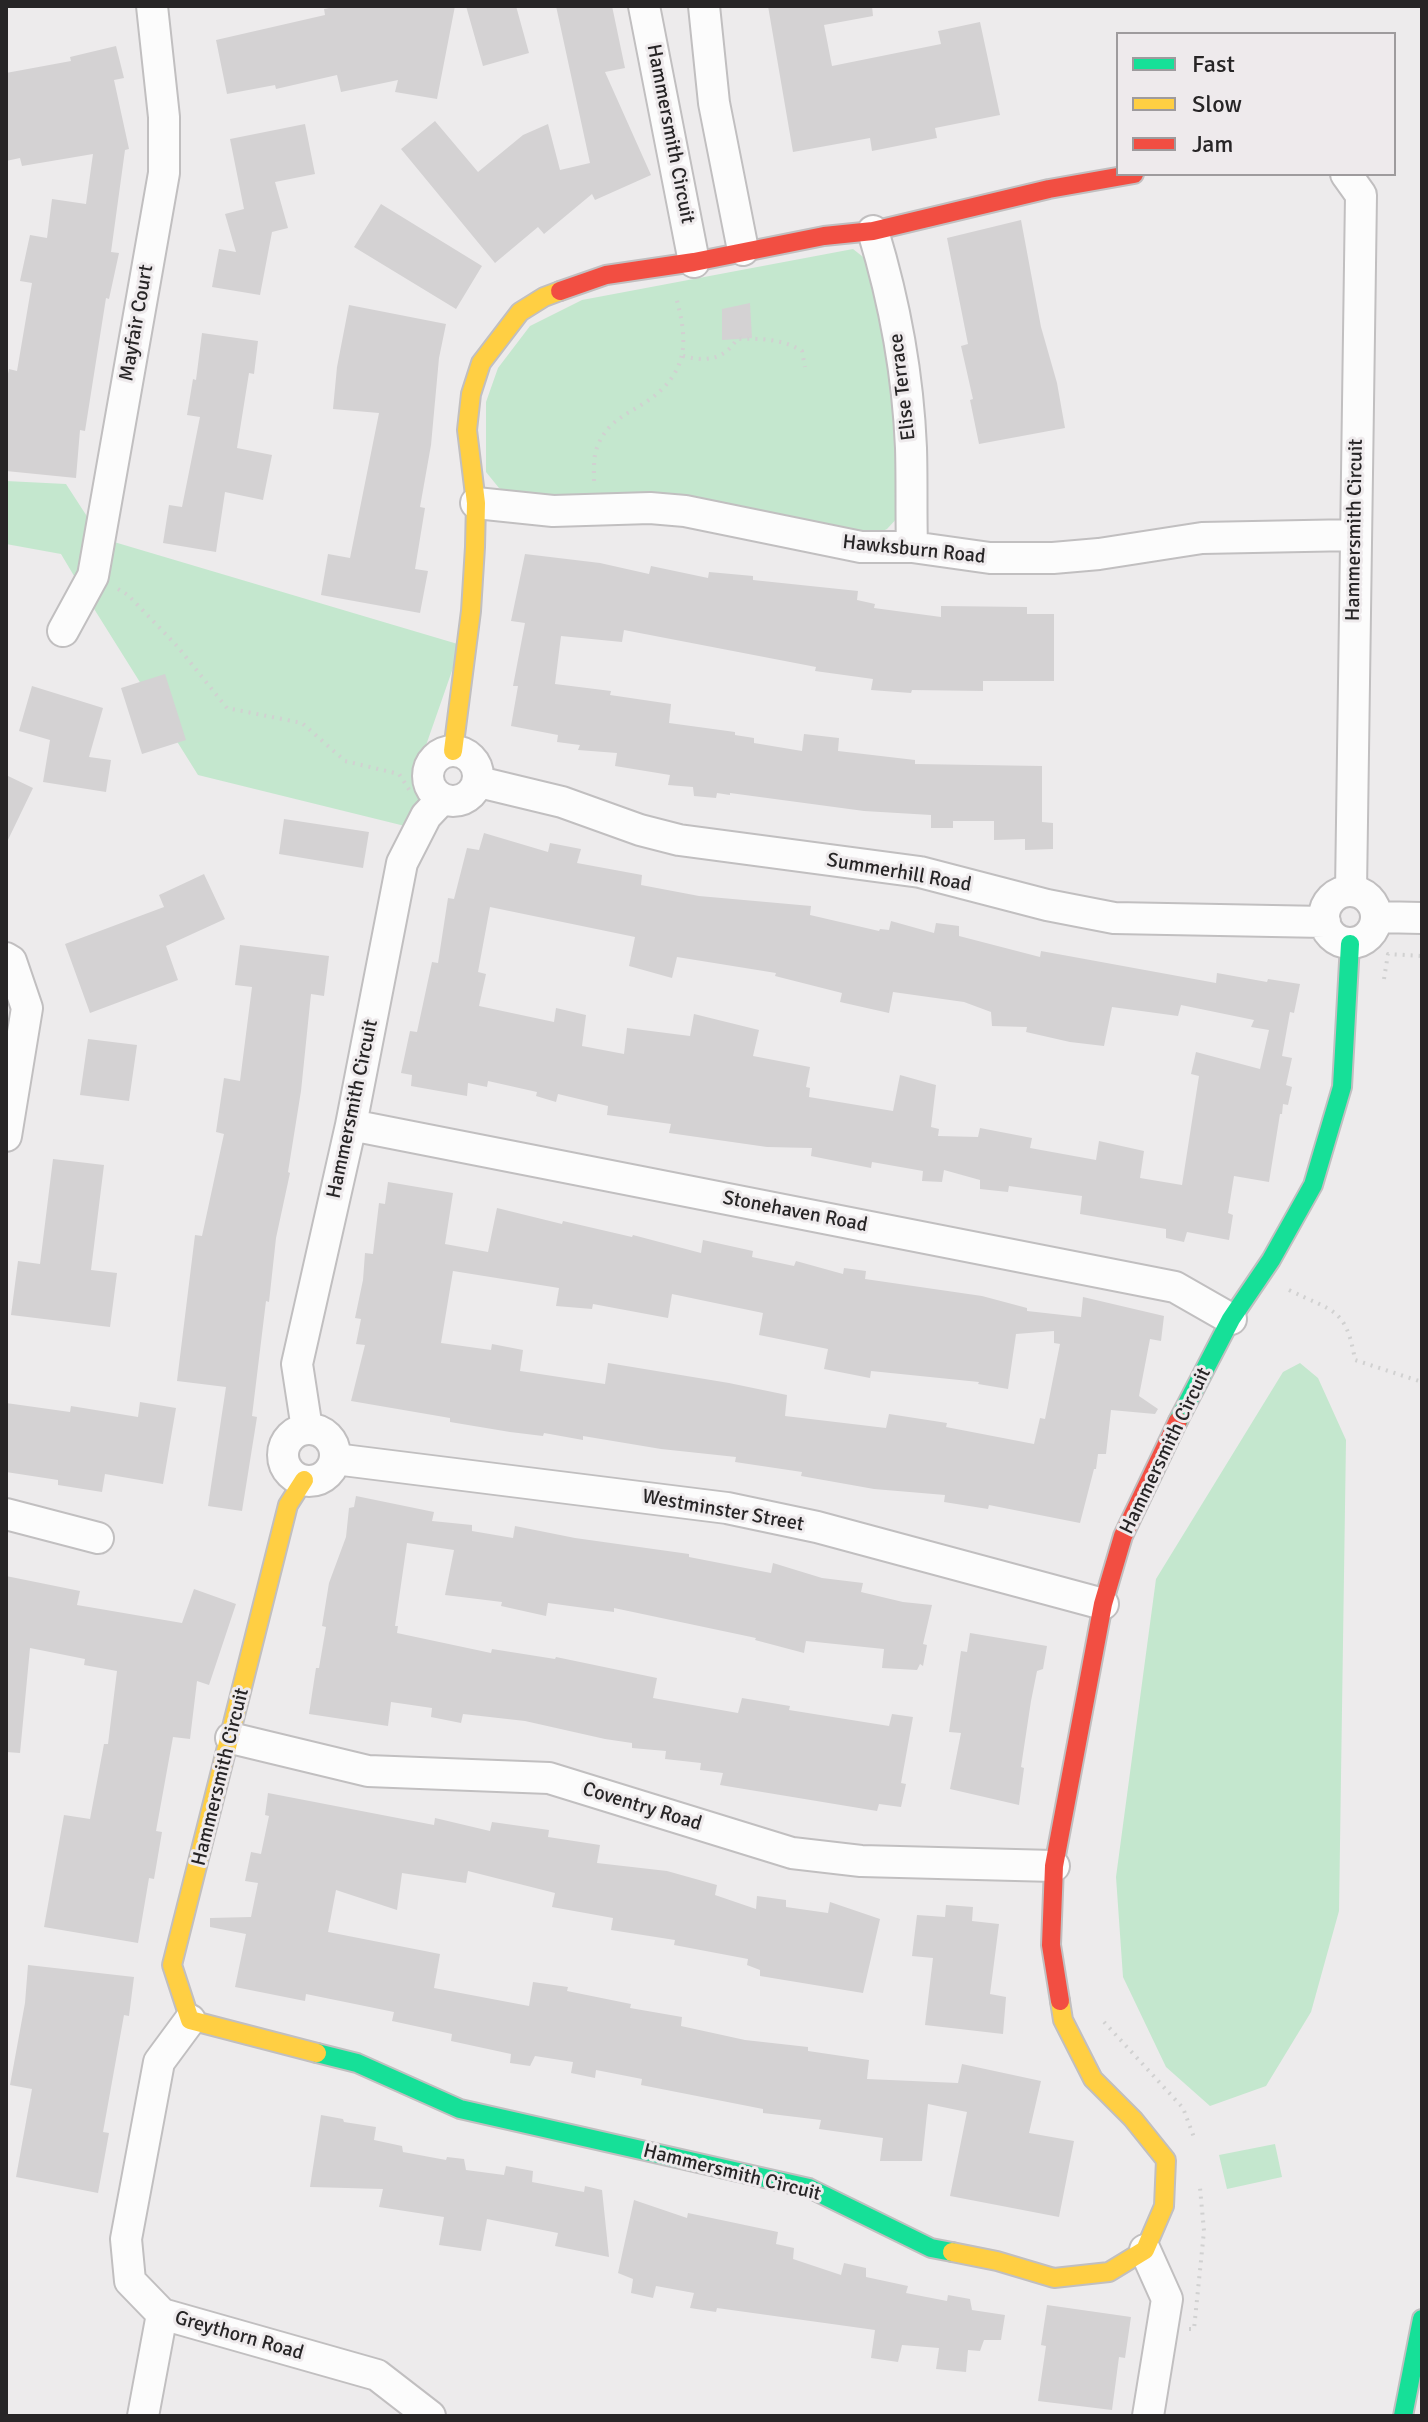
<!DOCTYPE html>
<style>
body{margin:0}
#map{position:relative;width:1428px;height:2422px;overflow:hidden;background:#edebec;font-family:Signika,sans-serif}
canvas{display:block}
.frame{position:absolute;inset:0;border:8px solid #272526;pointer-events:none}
.legend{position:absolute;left:1116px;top:32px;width:280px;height:144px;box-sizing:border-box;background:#eeeaec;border:2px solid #9e9b9d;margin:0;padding:10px 14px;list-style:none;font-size:24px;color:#272526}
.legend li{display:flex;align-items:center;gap:16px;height:40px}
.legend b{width:40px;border:2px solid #9e9b9d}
</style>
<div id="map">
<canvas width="1428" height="2422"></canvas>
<div class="frame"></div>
<ul class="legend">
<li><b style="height:10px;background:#16e098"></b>Fast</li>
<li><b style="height:10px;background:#ffcf43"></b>Slow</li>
<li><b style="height:10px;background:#f24e42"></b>Jam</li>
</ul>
</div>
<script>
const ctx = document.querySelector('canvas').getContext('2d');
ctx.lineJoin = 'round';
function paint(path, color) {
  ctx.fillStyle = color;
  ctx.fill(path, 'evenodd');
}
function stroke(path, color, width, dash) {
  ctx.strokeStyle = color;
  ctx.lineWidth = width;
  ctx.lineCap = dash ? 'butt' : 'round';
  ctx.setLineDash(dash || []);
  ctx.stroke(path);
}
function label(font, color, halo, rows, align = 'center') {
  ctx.font = font + ' Signika,sans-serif';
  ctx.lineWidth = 6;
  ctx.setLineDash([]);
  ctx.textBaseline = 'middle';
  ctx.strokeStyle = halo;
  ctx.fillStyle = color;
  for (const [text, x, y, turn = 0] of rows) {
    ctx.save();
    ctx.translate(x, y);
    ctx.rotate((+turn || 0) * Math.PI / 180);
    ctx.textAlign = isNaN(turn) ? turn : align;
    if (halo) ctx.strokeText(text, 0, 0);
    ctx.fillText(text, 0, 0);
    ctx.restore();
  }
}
paint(new Path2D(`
 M 853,249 L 867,260 L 892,358 L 900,515 L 887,529 L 868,538 L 524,499 L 499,488 L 486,472 L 486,402 L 498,368 L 530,326 L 582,300 Z
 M 6,481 L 66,484 L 101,538 L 89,601 L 61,554 L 6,544 Z
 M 104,539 L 461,645 L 424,751 L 417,829 L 198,775 L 91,604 Z
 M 1300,1363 L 1318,1378 L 1346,1440 L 1339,1911 L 1311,2012 L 1266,2086 L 1210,2106 L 1166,2067 L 1123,1977 L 1116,1877 L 1156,1579 L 1283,1372 Z
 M 1275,2144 L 1282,2177 L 1227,2189 L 1219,2155 Z`), '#c4e7ce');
paint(new Path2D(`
 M 339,6 L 455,6 L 437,99 L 395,92 L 398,80 L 341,92 L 337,75 L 276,89 L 275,85 L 227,94 L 216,40 L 325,15 L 324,9 Z
 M 466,6 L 516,6 L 529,53 L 483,66 Z
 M 556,6 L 612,6 L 625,68 L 605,72 L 651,175 L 595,200 L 592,194 L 544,234 L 538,227 L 495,263 L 401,149 L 435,121 L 478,172 L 523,135 L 548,124 L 560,170 L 590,163 Z
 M 768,6 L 872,6 L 873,16 L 824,25 L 832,66 L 941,44 L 938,31 L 980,22 L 1000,115 L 935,128 L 937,138 L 872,151 L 870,138 L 793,152 Z
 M 116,46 L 124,78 L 114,80 L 129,149 L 125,150 L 111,252 L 119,253 L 109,299 L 106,298 L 85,431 L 80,430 L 76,478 L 6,471 L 6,383 L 9,369 L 17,371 L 32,283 L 20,281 L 30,235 L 47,238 L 52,199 L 86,204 L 93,154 L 22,166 L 20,158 L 6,161 L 6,73 L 71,61 L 70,57 Z
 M 305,124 L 315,174 L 275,182 L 288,228 L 272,232 L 260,295 L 212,287 L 219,249 L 236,252 L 225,214 L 244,209 L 230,139 Z
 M 381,204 L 482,266 L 456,309 L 354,247 Z
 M 1021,220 L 1041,327 L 1057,383 L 1065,428 L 979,444 L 970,400 L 973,399 L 961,346 L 968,344 L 947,238 Z
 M 750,303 L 752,338 L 722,340 L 722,309 Z
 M 349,305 L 446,324 L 439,358 L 431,445 L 420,507 L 425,508 L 415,569 L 428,571 L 420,613 L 321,595 L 328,554 L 350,558 L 379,413 L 333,409 L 337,367 Z
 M 202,333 L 258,341 L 254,374 L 249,373 L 237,448 L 272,455 L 263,500 L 225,492 L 216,552 L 163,543 L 169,505 L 182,507 L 200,417 L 187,415 L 193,379 L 196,380 Z
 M 525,554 L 600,563 L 649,574 L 651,566 L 708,578 L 709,572 L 753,576 L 753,580 L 858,591 L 857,600 L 875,604 L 874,608 L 941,617 L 941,606 L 1027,607 L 1027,614 L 1054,614 L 1054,681 L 983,681 L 983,691 L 912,690 L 911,693 L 871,690 L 873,679 L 815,671 L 816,667 L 624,630 L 622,642 L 561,636 L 555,684 L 611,691 L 610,695 L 671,704 L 669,723 L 735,732 L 735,735 L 754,738 L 754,743 L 802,751 L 804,734 L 839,738 L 838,751 L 915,760 L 915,764 L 1042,766 L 1042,822 L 1053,823 L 1053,849 L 1025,850 L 1025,839 L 994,840 L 994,821 L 953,821 L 953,828 L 931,828 L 931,815 L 864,811 L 730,793 L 730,795 L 717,793 L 716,798 L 694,796 L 693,787 L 668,785 L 670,775 L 615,766 L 617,753 L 578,750 L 580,745 L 557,742 L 558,735 L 511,726 L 518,686 L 513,686 L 525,623 L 511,621 Z
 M 165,674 L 186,740 L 142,754 L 121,688 Z
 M 32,686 L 103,708 L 89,757 L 111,760 L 106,792 L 43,782 L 50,740 L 19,731 Z
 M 6,775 L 33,788 L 6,844 Z
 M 284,819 L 369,832 L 363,868 L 279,854 Z
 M 484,833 L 548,852 L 550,843 L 581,849 L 577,863 L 642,875 L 641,885 L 699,896 L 811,906 L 810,915 L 879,931 L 880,929 L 889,930 L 891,921 L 934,933 L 936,923 L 959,926 L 959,936 L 1040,957 L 1041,951 L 1216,983 L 1217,973 L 1267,982 L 1268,979 L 1300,984 L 1294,1013 L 1290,1012 L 1282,1056 L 1292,1058 L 1286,1085 L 1292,1087 L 1288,1105 L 1283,1104 L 1282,1114 L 1280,1114 L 1269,1182 L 1234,1176 L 1228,1213 L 1233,1215 L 1229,1240 L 1187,1232 L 1184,1242 L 1166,1238 L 1166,1229 L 1080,1214 L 1082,1196 L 1009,1186 L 1008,1192 L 980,1189 L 980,1180 L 944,1170 L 942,1182 L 922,1181 L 923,1171 L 872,1162 L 871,1168 L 811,1156 L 812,1148 L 767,1147 L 669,1133 L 671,1124 L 607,1115 L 608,1106 L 558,1094 L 556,1102 L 536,1096 L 537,1092 L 488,1081 L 487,1087 L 468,1083 L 467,1096 L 411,1086 L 412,1075 L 401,1073 L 410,1031 L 417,1032 L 432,962 L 438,963 L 448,898 L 454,899 L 467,848 L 479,850 ZM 490,907 L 635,937 L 629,966 L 672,978 L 677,957 L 776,973 L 775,976 L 842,993 L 840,1002 L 889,1013 L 893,992 L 964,1002 L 991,1012 L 992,1026 L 1027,1027 L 1026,1032 L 1070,1042 L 1104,1046 L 1112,1007 L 1178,1016 L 1181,1005 L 1254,1020 L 1251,1027 L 1269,1030 L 1260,1069 L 1196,1052 L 1191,1074 L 1199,1076 L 1182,1185 L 1140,1178 L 1144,1151 L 1099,1141 L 1096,1160 L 1030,1148 L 1032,1138 L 980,1128 L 978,1137 L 938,1136 L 939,1129 L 931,1127 L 936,1085 L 900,1075 L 893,1111 L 809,1097 L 810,1088 L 806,1087 L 810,1067 L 753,1056 L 759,1030 L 694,1014 L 690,1036 L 627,1028 L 624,1054 L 582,1046 L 586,1015 L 556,1008 L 554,1022 L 479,1006 L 486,974 L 478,972 Z
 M 204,874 L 225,919 L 166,946 L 178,980 L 90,1013 L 65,944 L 164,907 L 159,895 Z
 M 240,945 L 329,956 L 324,996 L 311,994 L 301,1091 L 288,1172 L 290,1173 L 276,1238 L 269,1302 L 266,1301 L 252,1416 L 257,1417 L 242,1511 L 208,1506 L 226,1387 L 177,1381 L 195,1235 L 202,1236 L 224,1134 L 216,1132 L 224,1078 L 240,1081 L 252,987 L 235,985 Z
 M 88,1039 L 137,1045 L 129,1101 L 80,1095 Z
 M 53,1159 L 104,1165 L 91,1270 L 117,1273 L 110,1327 L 11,1315 L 18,1261 L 40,1264 Z
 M 388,1182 L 453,1193 L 445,1244 L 488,1252 L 497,1208 L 562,1224 L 563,1221 L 632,1237 L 633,1235 L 701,1253 L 703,1240 L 753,1251 L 752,1257 L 794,1266 L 796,1261 L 843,1274 L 844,1268 L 866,1271 L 865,1279 L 982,1296 L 1027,1308 L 1027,1311 L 1081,1317 L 1083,1297 L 1164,1316 L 1161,1341 L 1150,1339 L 1139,1396 L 1158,1409 L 1155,1414 L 1111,1410 L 1106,1454 L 1098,1454 L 1096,1469 L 1094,1469 L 1080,1523 L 989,1505 L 988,1509 L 944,1502 L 945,1495 L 874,1489 L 801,1476 L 802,1472 L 735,1462 L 736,1457 L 661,1449 L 583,1436 L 583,1440 L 544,1433 L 543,1436 L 510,1432 L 450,1422 L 450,1418 L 351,1401 L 365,1345 L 356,1344 L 361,1319 L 355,1318 L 363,1280 L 365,1253 L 373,1254 L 379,1203 L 385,1204 ZM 453,1271 L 559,1288 L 556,1306 L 592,1309 L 593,1304 L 668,1318 L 672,1294 L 763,1313 L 759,1335 L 828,1349 L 824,1369 L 870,1378 L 871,1371 L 979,1382 L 978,1384 L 1008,1389 L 1016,1334 L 1054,1331 L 1054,1343 L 1060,1344 L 1045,1419 L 1040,1418 L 1034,1444 L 946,1427 L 947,1423 L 889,1414 L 886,1428 L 785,1416 L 787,1395 L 729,1383 L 608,1363 L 605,1384 L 520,1371 L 523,1350 L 492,1344 L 491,1350 L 441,1343 Z
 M 140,1402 L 176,1408 L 163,1484 L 105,1474 L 102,1492 L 58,1485 L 58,1480 L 6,1472 L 6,1403 L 70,1412 L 71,1406 L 138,1417 Z
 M 356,1496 L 434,1512 L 432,1521 L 472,1525 L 472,1531 L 513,1538 L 515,1526 L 575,1538 L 689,1554 L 689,1557 L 771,1573 L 773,1563 L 822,1578 L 863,1583 L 861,1592 L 903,1602 L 932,1605 L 923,1644 L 927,1645 L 923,1666 L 920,1664 L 917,1670 L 882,1668 L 884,1649 L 806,1641 L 804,1653 L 755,1640 L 756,1638 L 614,1608 L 614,1612 L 548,1603 L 546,1616 L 501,1606 L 502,1602 L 445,1595 L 454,1550 L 407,1543 L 395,1626 L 398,1626 L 397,1633 L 491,1653 L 492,1649 L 555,1659 L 556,1657 L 657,1678 L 653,1698 L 738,1713 L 742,1698 L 790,1706 L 789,1710 L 889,1726 L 892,1714 L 913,1717 L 901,1783 L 906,1784 L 901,1807 L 879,1804 L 877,1811 L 720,1785 L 723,1773 L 700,1770 L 701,1763 L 665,1759 L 666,1751 L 632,1748 L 632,1743 L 605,1739 L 525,1721 L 463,1714 L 461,1723 L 431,1717 L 432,1708 L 391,1702 L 388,1726 L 309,1714 L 316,1668 L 319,1668 L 326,1627 L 322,1626 L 329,1583 L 346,1537 L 349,1508 L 354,1507 Z
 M 6,1576 L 80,1591 L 77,1605 L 182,1623 L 194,1589 L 236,1604 L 209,1685 L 197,1681 L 190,1739 L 173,1737 L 156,1831 L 162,1832 L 154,1879 L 149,1878 L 138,1943 L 44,1927 L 64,1815 L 90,1819 L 104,1744 L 108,1744 L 117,1671 L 84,1665 L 85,1659 L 30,1648 L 20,1753 L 6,1752 Z
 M 970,1633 L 1047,1646 L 1043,1669 L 1037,1671 L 1031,1701 L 1021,1767 L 1024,1768 L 1019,1805 L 950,1789 L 961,1733 L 949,1732 L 961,1651 L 967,1652 Z
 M 268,1793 L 434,1825 L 435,1818 L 490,1831 L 492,1822 L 549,1830 L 548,1837 L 600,1845 L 597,1863 L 667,1871 L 717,1885 L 715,1895 L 756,1909 L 757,1896 L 786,1900 L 786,1907 L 828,1913 L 830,1902 L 880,1919 L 863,1993 L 760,1976 L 760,1970 L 747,1965 L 748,1959 L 674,1945 L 675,1940 L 611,1930 L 613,1918 L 552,1907 L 555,1893 L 468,1871 L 466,1883 L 402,1873 L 397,1910 L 336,1890 L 328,1932 L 440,1954 L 434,1988 L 529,2006 L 533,1982 L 568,1987 L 567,1991 L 631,2004 L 630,2008 L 682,2017 L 681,2026 L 745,2040 L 808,2047 L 808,2051 L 869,2060 L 867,2079 L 958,2083 L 962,2064 L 1041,2081 L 1029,2133 L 1074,2141 L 1059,2217 L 950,2196 L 967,2112 L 928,2104 L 922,2161 L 880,2161 L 883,2138 L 819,2129 L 821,2120 L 763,2113 L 763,2109 L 641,2085 L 642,2079 L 596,2070 L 595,2078 L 571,2073 L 573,2062 L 535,2056 L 530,2066 L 510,2063 L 511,2054 L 451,2041 L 452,2034 L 392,2021 L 394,2012 L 306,1994 L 305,2001 L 235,1987 L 246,1934 L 210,1927 L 210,1918 L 251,1917 L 258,1883 L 245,1881 L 251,1852 L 261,1854 L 269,1816 L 265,1815 Z
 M 946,1905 L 973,1907 L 972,1921 L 999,1924 L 990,1994 L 1006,1997 L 1003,2034 L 925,2025 L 933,1958 L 912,1956 L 917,1915 L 945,1917 Z
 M 28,1965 L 134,1977 L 129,2016 L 124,2015 L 103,2132 L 109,2133 L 98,2193 L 16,2177 L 32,2089 L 10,2085 L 25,2003 Z
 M 321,2115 L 343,2119 L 344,2122 L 376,2127 L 374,2140 L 402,2146 L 403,2152 L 446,2160 L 447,2157 L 464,2159 L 466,2170 L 504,2175 L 506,2166 L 533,2171 L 532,2182 L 584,2192 L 585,2186 L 602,2190 L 609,2257 L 555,2246 L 558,2233 L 487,2219 L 481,2251 L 439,2245 L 444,2217 L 379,2207 L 383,2189 L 310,2187 Z
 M 634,2200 L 687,2218 L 688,2213 L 778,2232 L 776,2244 L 794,2248 L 793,2259 L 841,2275 L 844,2263 L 866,2268 L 866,2277 L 908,2286 L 906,2293 L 947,2301 L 948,2295 L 970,2299 L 972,2310 L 1005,2315 L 1001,2340 L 984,2340 L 980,2351 L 968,2350 L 966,2372 L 936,2369 L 939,2348 L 902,2345 L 898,2362 L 871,2358 L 875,2330 L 717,2308 L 716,2312 L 690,2308 L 694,2293 L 656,2286 L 653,2298 L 631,2293 L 633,2279 L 618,2273 Z
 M 1047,2305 L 1131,2317 L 1125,2358 L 1119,2357 L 1112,2410 L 1038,2401 L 1046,2346 L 1041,2345 Z`), '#d4d2d3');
const street = new Path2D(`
 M 644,6 L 694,262
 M 704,6 L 714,103 L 743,250
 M 1346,174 L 1361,195 L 1351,891
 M 873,231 C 894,300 908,375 911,448 C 912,481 911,514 912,547
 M 476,503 L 553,511 L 650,508 L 685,511 L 861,547 L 912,547 L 990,558 L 1053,558 L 1099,554 L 1202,538 L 1355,535
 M 63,631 L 93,576 L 164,173 L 164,117 L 152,6
 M428 776a25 25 0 1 1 50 0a25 25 0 1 1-50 0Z
 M 479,782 L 562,802 L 640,830 L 679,840 L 920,872 L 1047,905 L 1114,918 L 1325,922
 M1324 917a26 26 0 1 1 52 0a26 26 0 1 1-52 0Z
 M 1376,917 L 1422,918
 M 6,958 L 11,961 L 27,1008 L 6,1136
 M 351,1125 L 1175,1287 L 1231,1319
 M 307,1429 L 297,1364 L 351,1125 L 402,863 L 426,816 L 442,799
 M283 1455a26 26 0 1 1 52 0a26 26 0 1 1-52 0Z
 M 335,1459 L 727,1508 L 817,1527 L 1103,1604
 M 6,1514 L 98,1538
 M 231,1738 L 368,1771 L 549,1778 L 792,1853 L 861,1861 L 1054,1866
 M 190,2020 L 159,2062 L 126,2239 L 130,2281 L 162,2314 L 377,2375 L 430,2416
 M 1145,2250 L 1167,2299 L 1148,2416
 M 143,2416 L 162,2314`);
const fast = new Path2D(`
 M 1178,1421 L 1231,1319 L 1271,1260 L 1313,1185 L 1342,1087 L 1350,944
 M 317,2053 L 357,2063 L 460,2109 L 809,2188 L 931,2248 L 952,2252
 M 1403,2416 L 1422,2319`);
const slow = new Path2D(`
 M 453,751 L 471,611 L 475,547 L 476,503 L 467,430 L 471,394 L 481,363 L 520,312 L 544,297 L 560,291
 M 304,1480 L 288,1505 L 172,1965 L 190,2020 L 317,2053
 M 952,2252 L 997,2261 L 1054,2278 L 1109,2272 L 1145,2250 L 1164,2206 L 1166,2160 L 1133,2119 L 1093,2079 L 1063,2020 L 1060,2001`);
const jam = new Path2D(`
 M 560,291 L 606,275 L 694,262 L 824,236 L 873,231 L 1049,189 L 1134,174
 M 1060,2001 L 1051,1945 L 1054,1866 L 1103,1604 L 1123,1536 L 1178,1421`);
stroke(street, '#c1bfc0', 34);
stroke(fast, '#c1bfc0', 22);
stroke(slow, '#c1bfc0', 22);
stroke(jam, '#c1bfc0', 22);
stroke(new Path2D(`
 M 683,356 C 706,362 724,360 737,339 C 759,338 783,339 802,351 L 805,367
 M 594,481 C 594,469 593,456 598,445 C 609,418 632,413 653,397 C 690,368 687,337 676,297
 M 118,589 L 128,595 L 177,646 L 227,708 L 302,723 L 345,761 L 399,774 L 412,794
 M 1384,979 L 1388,954 L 1422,956
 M 1289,1290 C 1333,1312 1346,1307 1355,1360 L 1422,1382
 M 1104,2022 L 1183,2108 L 1195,2140
 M 1189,2329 L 1194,2329 L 1204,2231 L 1200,2188`), '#d1d1d1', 4, [2, 6]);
stroke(street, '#fcfcfc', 30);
stroke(fast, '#16e098', 18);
stroke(slow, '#ffcf43', 18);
stroke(jam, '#f24e42', 18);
label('20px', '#272526', '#eeeaec', [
 ["Hammersmith Circuit",670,134,79],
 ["Mayfair Court",137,323,-80],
 ["Elise Terrace",903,387,-97],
 ["Hammersmith Circuit",1355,530,-89],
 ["Hawksburn Road",914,550,6],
 ["Summerhill Road",899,873,10],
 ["Hammersmith Circuit",353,1109,-78],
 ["Stonehaven Road",795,1212,11],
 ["Hammersmith Circuit",1166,1451,-64],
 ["Westminster Street",723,1511,10],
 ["Hammersmith Circuit",221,1777,-76],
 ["Coventry Road",642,1807,17],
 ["Hammersmith Circuit",732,2173,14],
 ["Greythorn Road",239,2336,16]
]);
</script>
